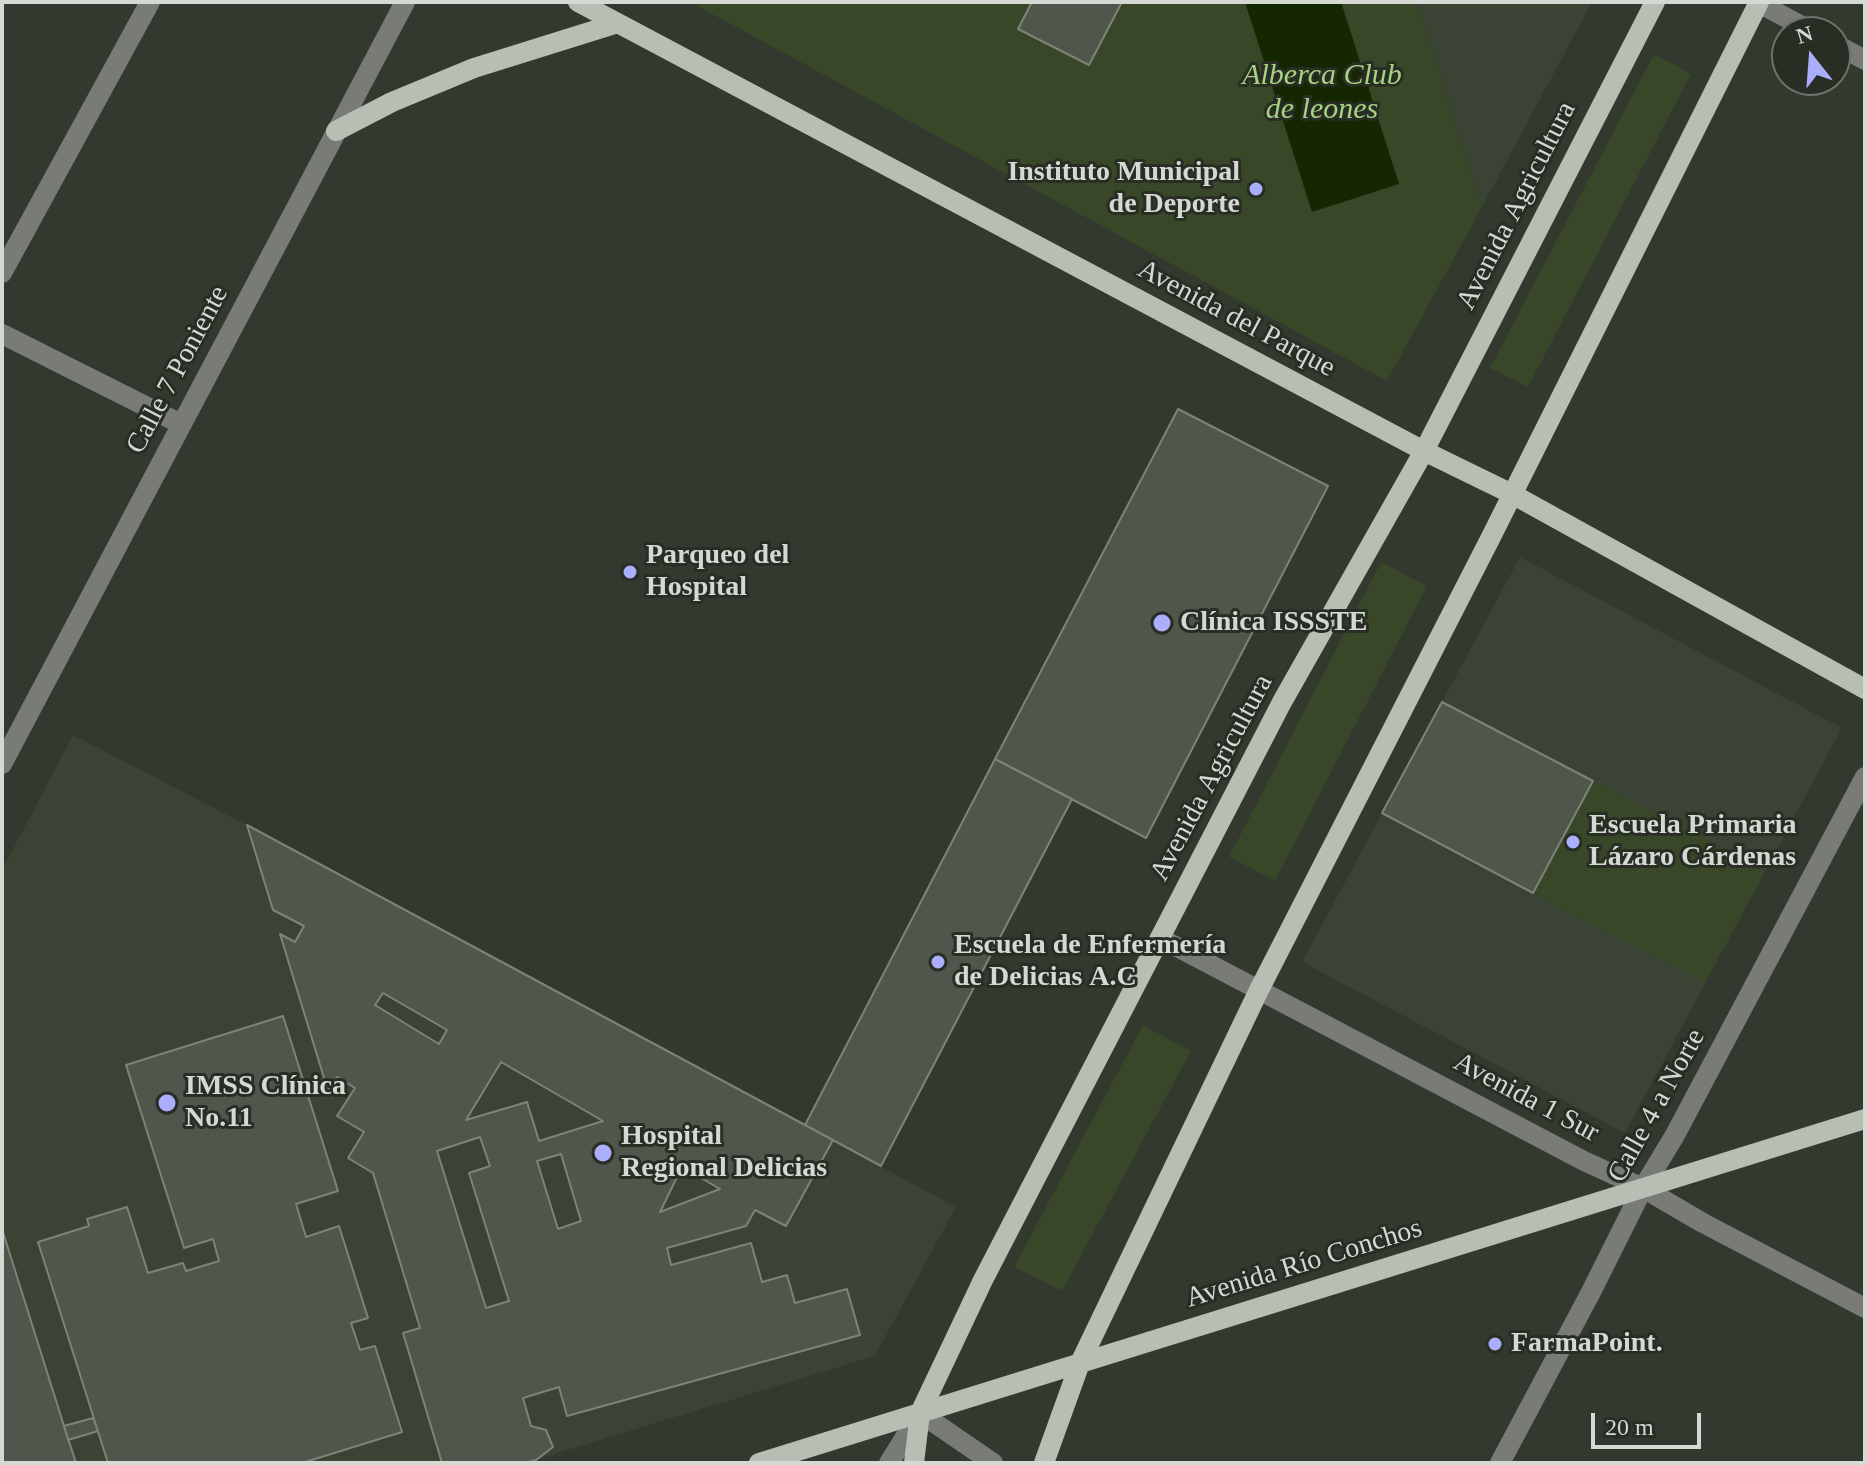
<!DOCTYPE html>
<meta charset="utf-8">
<style>
body{margin:0}
#map{position:relative;width:1867px;height:1465px;overflow:hidden;background:#33392f;font-family:Georgia,serif}
canvas{display:block}
.frame{position:absolute;inset:0;border:4px solid #d5d9d3;pointer-events:none}
.north{position:absolute;left:1771px;top:16px;width:80px;height:80px;box-sizing:border-box;background:#292e25;border:2px solid #6e726b;border-radius:50%;rotate:343deg;font-size:22px;font-weight:700;line-height:32px;text-align:center;color:#d5d9d3}
.north::after{content:'';display:block;margin:auto;width:28px;height:36px;background:#abaffb;clip-path:polygon(50% 0,100% 100%,50% 72%,0 100%)}
.scale{position:absolute;left:1591px;top:1413px;width:110px;height:36px;box-sizing:border-box;border:4px solid #d5d9d3;border-top:0;padding-left:10px;font-size:24px;line-height:28px;white-space:nowrap;color:#d5d9d3;-webkit-text-stroke:6px #292e25;paint-order:stroke}
</style>
<div id="map">
<canvas width="1867" height="1465"></canvas>
<div class="frame"></div>
<div class="north">N</div>
<div class="scale">20 m</div>
</div>
<script>
const ctx = document.querySelector('canvas').getContext('2d');
ctx.lineJoin = 'round';
function paint(path, color) {
  ctx.fillStyle = color;
  ctx.fill(path, 'evenodd');
}
function stroke(path, color, width, dash) {
  ctx.strokeStyle = color;
  ctx.lineWidth = width;
  ctx.lineCap = dash ? 'butt' : 'round';
  ctx.setLineDash(dash || []);
  ctx.stroke(path);
}
function label(font, color, halo, rows, align = 'center') {
  ctx.font = font + ' Georgia,serif';
  ctx.lineWidth = 6;
  ctx.setLineDash([]);
  ctx.textBaseline = 'middle';
  ctx.strokeStyle = halo;
  ctx.fillStyle = color;
  for (const [text, x, y, turn = 0] of rows) {
    ctx.save();
    ctx.translate(x, y);
    ctx.rotate((+turn || 0) * Math.PI / 180);
    ctx.textAlign = isNaN(turn) ? turn : align;
    if (halo) ctx.strokeText(text, 0, 0);
    ctx.fillText(text, 0, 0);
    ctx.restore();
  }
}
paint(new Path2D(`
 M 1417,2 L 1592,2 L 1482,207 Z
 M 1520,557 L 1842,728 L 1625,1133 L 1302,962 Z
 M 73,735 L 247,825 L 956,1207 L 875,1356 L 525,1463 L 2,1463 L 2,870 Z`), '#3b4334');
paint(new Path2D(`
 M 690,2 L 1417,2 L 1482,207 L 1387,381 Z
 M 1654,54 L 1691,74 L 1528,387 L 1490,368 Z
 M 1381,562 L 1427,586 L 1275,881 L 1229,857 Z
 M 1593,781 L 1765,871 L 1705,983 L 1533,893 Z
 M 1143,1025 L 1191,1051 L 1062,1291 L 1014,1267 Z`), '#374728');
paint(new Path2D(`
 M 1245,2 L 1341,2 L 1399,184 L 1312,212 Z`), '#142700');
const building = new Path2D(`
 M 1032,2 L 1122,2 L 1089,65 L 1018,29 Z
 M 1178,409 L 1328,486 L 1146,838 L 995,759 Z
 M 1442,702 L 1593,781 L 1533,893 L 1382,813 Z
 M 995,759 L 1072,799 L 881,1166 L 805,1125 Z
 M 247,825 L 833,1140 L 786,1226 L 755,1210 L 746,1226 L 667,1248 L 671,1265 L 751,1243 L 762,1282 L 787,1275 L 795,1303 L 847,1289 L 860,1335 L 567,1416 L 559,1387 L 523,1398 L 531,1426 L 546,1430 L 553,1447 L 536,1460 L 525,1463 L 442,1463 L 403,1333 L 420,1328 L 373,1173 L 348,1158 L 364,1132 L 337,1116 L 355,1088 L 337,1077 L 328,1091 L 280,934 L 295,942 L 304,926 L 273,910 ZM 383,993 L 447,1030 L 439,1044 L 375,1005 ZM 501,1062 L 603,1121 L 539,1141 L 527,1102 L 466,1120 ZM 480,1137 L 490,1166 L 469,1173 L 509,1301 L 486,1308 L 437,1151 ZM 561,1154 L 581,1221 L 558,1229 L 537,1161 ZM 682,1167 L 720,1189 L 660,1212 Z
 M 283,1016 L 338,1191 L 296,1204 L 306,1237 L 339,1226 L 368,1318 L 351,1323 L 360,1350 L 375,1346 L 402,1432 L 302,1463 L 108,1463 L 38,1242 L 89,1226 L 87,1219 L 127,1207 L 148,1273 L 183,1263 L 186,1271 L 219,1261 L 213,1239 L 184,1248 L 126,1065 Z
 M 2,1229 L 64,1426 L 76,1463 L 2,1463 Z
 M 93,1418 L 98,1431 L 68,1440 L 64,1426 Z`);
paint(building, '#50564c');
stroke(building, '#7d8379', 2);
stroke(new Path2D(`
 M 1757,2 L 1813,32
 M 1835,44 L 1865,60
 M 2,273 L 150,2
 M 2,334 L 181,424
 M 2,764 L 405,2
 M 1160,938 L 1584,1161 L 1643,1188 L 1703,1223 L 1865,1308
 M 889,1463 L 920,1413 L 993,1463
 M 1500,1463 L 1591,1292 L 1643,1188 L 1675,1135 L 1865,777`), '#787b76', 20);
stroke(new Path2D(`
 M 578,2 L 1424,451 L 1512,494 L 1865,689
 M 336,131 L 392,102 L 474,68 L 618,23
 M 759,1463 L 1865,1119
 M 914,1463 L 920,1413 L 983,1280 L 1282,702 L 1424,451 L 1655,2
 M 1044,1463 L 1080,1363 L 1259,990 L 1491,537 L 1759,2`), '#b9beb5', 20);
for (const [x, y, r, color] of [
 [1256,189,8,"#abaffb"],
 [630,572,8,"#abaffb"],
 [1162,623,10,"#abaffb"],
 [1573,842,8,"#abaffb"],
 [938,962,8,"#abaffb"],
 [167,1103,10,"#abaffb"],
 [603,1153,10,"#abaffb"],
 [1495,1344,8,"#abaffb"]
]) {
  const dot = new Path2D();
  dot.arc(x, y, r, 0, 2 * Math.PI);
  ctx.fillStyle = color;
  ctx.fill(dot);
  stroke(dot, '#292e25', 3);
}
label('bold 28px', '#d5d9d3', '#292e25', [
 ["Instituto Municipal",1240,173,"right"],
 ["de Deporte",1240,205,"right"],
 ["Parqueo del",646,556],
 ["Hospital",646,588],
 ["Clínica ISSSTE",1180,623],
 ["Escuela Primaria",1589,826],
 ["Lázaro Cárdenas",1589,858],
 ["Escuela de Enfermería",954,946],
 ["de Delicias A.C",954,978],
 ["IMSS Clínica",185,1087],
 ["No.11",185,1119],
 ["Hospital",621,1137],
 ["Regional Delicias",621,1169],
 ["FarmaPoint.",1511,1344]
], 'left');
label('28px', '#d5d9d3', '#292e25', [
 ["Avenida Agricultura",1517,206,-63],
 ["Avenida del Parque",1236,319,28],
 ["Calle 7 Poniente",178,370,-62],
 ["Avenida Agricultura",1212,778,-62],
 ["Avenida 1 Sur",1526,1098,28],
 ["Calle 4 a Norte",1657,1106,-61],
 ["Avenida Río Conchos",1304,1264,-17]
]);
label('italic 30px', '#a7d280', '#292e25', [
 ["Alberca Club",1322,76],
 ["de leones",1322,110]
]);
</script>
